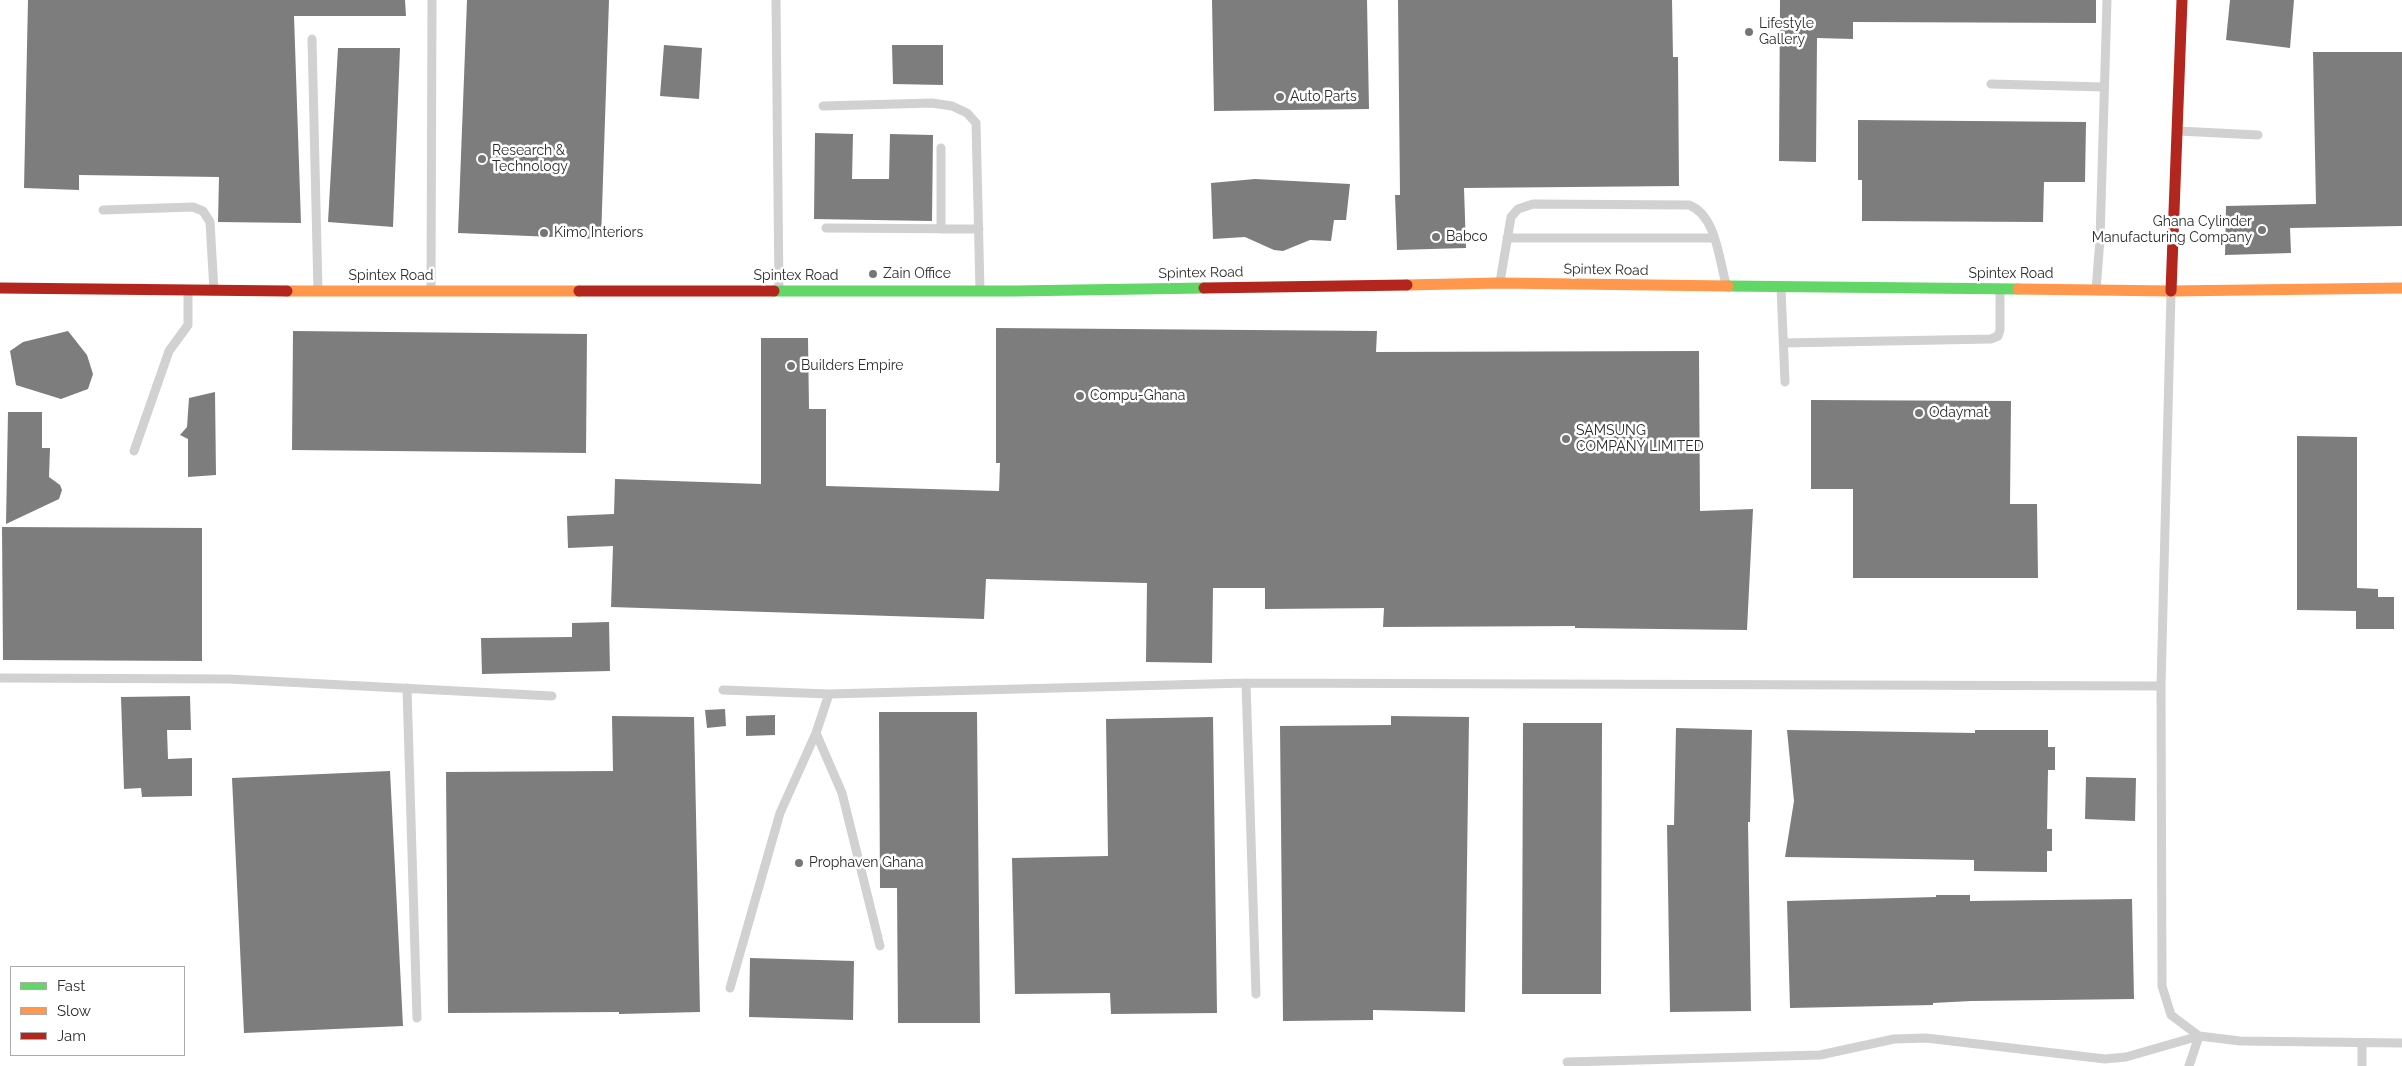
<!DOCTYPE html>
<style>
body{margin:0}
#map{position:relative;width:2402px;height:1066px;overflow:hidden;background:#fff;font-family:Raleway,sans-serif}
canvas{display:block}
.legend{position:absolute;left:10px;top:966px;width:175px;height:90px;box-sizing:border-box;background:#fff;border:1px solid #ababab;margin:0;padding:6px 9px;list-style:none;font-size:15px;color:#2c2c2c}
.legend li{display:flex;align-items:center;gap:10px;height:25px}
.legend b{width:25px;border:1px solid #ababab}
</style>
<div id="map">
<canvas width="2402" height="1066"></canvas>
<ul class="legend">
<li><b style="height:6px;background:#63d668"></b>Fast</li>
<li><b style="height:6px;background:#ff974d"></b>Slow</li>
<li><b style="height:6px;background:#b3261e"></b>Jam</li>
</ul>
</div>
<script>
const ctx = document.querySelector('canvas').getContext('2d');
ctx.lineJoin = 'round';
function paint(path, color) {
  ctx.fillStyle = color;
  ctx.fill(path, 'evenodd');
}
function stroke(path, color, width, dash) {
  ctx.strokeStyle = color;
  ctx.lineWidth = width;
  ctx.lineCap = dash ? 'butt' : 'round';
  ctx.setLineDash(dash || []);
  ctx.stroke(path);
}
function label(font, color, halo, rows, align = 'center') {
  ctx.font = font + ' Raleway,sans-serif';
  ctx.lineWidth = 5;
  ctx.setLineDash([]);
  ctx.textBaseline = 'middle';
  ctx.strokeStyle = halo;
  ctx.fillStyle = color;
  for (const [text, x, y, turn = 0] of rows) {
    ctx.save();
    ctx.translate(x, y);
    ctx.rotate((+turn || 0) * Math.PI / 180);
    ctx.textAlign = isNaN(turn) ? turn : align;
    if (halo) ctx.strokeText(text, 0, 0);
    ctx.fillText(text, 0, 0);
    ctx.restore();
  }
}
paint(new Path2D(`
 M 28,0 L 405,0 L 406,16 L 294,16 L 301,223 L 218,222 L 219,177 L 79,175 L 79,190 L 24,188 Z
 M 467,0 L 609,0 L 601,239 L 458,233 Z
 M 1212,0 L 1367,0 L 1369,109 L 1214,111 Z
 M 1398,0 L 1672,0 L 1673,57 L 1678,57 L 1679,186 L 1464,188 L 1466,248 L 1397,250 L 1395,195 L 1400,195 Z
 M 1780,0 L 2096,0 L 2096,23 L 1853,22 L 1853,39 L 1817,38 L 1816,162 L 1779,161 Z
 M 2230,0 L 2294,0 L 2290,48 L 2226,40 Z
 M 664,45 L 702,48 L 699,99 L 660,96 Z
 M 892,45 L 943,45 L 943,85 L 893,84 Z
 M 338,48 L 400,48 L 393,227 L 328,222 Z
 M 2313,52 L 2402,52 L 2402,226 L 2290,228 L 2291,253 L 2225,255 L 2226,206 L 2316,204 Z
 M 1858,120 L 2086,122 L 2085,182 L 2044,182 L 2043,222 L 1862,221 L 1862,180 L 1858,180 Z
 M 815,133 L 853,134 L 852,179 L 889,179 L 890,134 L 933,135 L 932,221 L 814,219 Z
 M 1255,179 L 1350,184 L 1346,220 L 1334,220 L 1331,241 L 1310,240 L 1283,251 L 1274,250 L 1245,237 L 1213,239 L 1211,183 Z
 M 996,328 L 1377,331 L 1376,352 L 1699,351 L 1700,511 L 1753,509 L 1747,630 L 1575,628 L 1575,626 L 1383,627 L 1384,608 L 1265,609 L 1265,588 L 1213,588 L 1212,663 L 1146,662 L 1147,583 L 986,579 L 984,619 L 611,607 L 613,546 L 568,548 L 567,516 L 614,514 L 615,479 L 761,484 L 761,338 L 808,338 L 809,409 L 826,409 L 826,486 L 999,491 L 1000,463 L 996,463 Z
 M 68,331 L 87,355 L 93,374 L 88,389 L 61,399 L 16,385 L 10,351 L 23,342 Z
 M 293,331 L 587,334 L 586,453 L 292,450 Z
 M 215,392 L 216,475 L 188,477 L 188,439 L 180,435 L 187,427 L 189,398 Z
 M 1811,400 L 2011,401 L 2010,504 L 2037,504 L 2038,578 L 1853,578 L 1853,489 L 1811,489 Z
 M 8,412 L 42,412 L 42,448 L 50,448 L 49,477 L 60,485 L 62,490 L 59,499 L 6,524 Z
 M 2297,436 L 2357,437 L 2357,588 L 2378,589 L 2378,597 L 2394,597 L 2394,629 L 2356,629 L 2356,611 L 2297,610 Z
 M 2,527 L 202,528 L 202,661 L 3,660 Z
 M 609,622 L 610,671 L 482,674 L 481,638 L 572,637 L 572,623 Z
 M 190,696 L 191,730 L 167,730 L 168,759 L 192,758 L 192,796 L 142,797 L 141,788 L 124,789 L 121,697 Z
 M 725,709 L 726,726 L 707,728 L 705,710 Z
 M 879,712 L 977,712 L 980,1023 L 898,1023 L 897,888 L 880,888 Z
 M 775,715 L 775,735 L 746,736 L 746,716 Z
 M 612,716 L 694,717 L 700,1012 L 619,1014 L 619,1012 L 448,1013 L 446,772 L 613,771 Z
 M 1391,716 L 1469,717 L 1465,1012 L 1373,1010 L 1373,1020 L 1283,1021 L 1280,726 L 1391,725 Z
 M 1213,717 L 1217,1013 L 1111,1014 L 1110,993 L 1015,994 L 1012,858 L 1108,856 L 1106,719 Z
 M 1523,723 L 1602,723 L 1601,994 L 1522,994 Z
 M 1676,728 L 1752,730 L 1750,822 L 1748,822 L 1751,1011 L 1670,1012 L 1667,825 L 1674,825 Z
 M 1787,730 L 1975,733 L 1975,730 L 2048,730 L 2048,747 L 2055,747 L 2055,770 L 2048,770 L 2047,829 L 2052,829 L 2052,851 L 2047,851 L 2047,872 L 1974,871 L 1974,860 L 1785,857 L 1794,801 Z
 M 390,771 L 403,1026 L 244,1033 L 232,778 Z
 M 2086,777 L 2136,778 L 2135,821 L 2085,819 Z
 M 1936,895 L 1970,895 L 1970,901 L 2132,899 L 2134,999 L 1971,1001 L 1933,1003 L 1933,1005 L 1790,1008 L 1787,901 L 1936,897 Z
 M 750,958 L 854,961 L 853,1020 L 749,1017 Z`), '#7d7d7d');
stroke(new Path2D(`
 M 776,0 L 779,291
 M 312,39 L 318,291
 M 1991,84 L 2104,87
 M 823,106 L 932,103 L 952,106 L 967,113 L 976,123 L 980,291
 M 2178,131 L 2258,135
 M 103,210 L 193,207 L 203,211 L 210,222 L 214,291
 M 826,228 L 979,229
 M 941,229 L 941,148
 M 1507,238 L 1714,238
 M 1500,282 L 1511,217 L 1518,209 L 1533,204 L 1689,205 C 1716,215 1719,259 1726,284
 M 1781,288 L 1785,382
 M 2096,290 L 2100,239 L 2107,0
 M 431,291 L 432,0
 M 2171,293 L 2161,686 L 2162,986 L 2171,1015 L 2199,1036 L 2240,1041 L 2402,1043
 M 1784,343 L 1991,339 L 1998,336 L 2000,330 L 2000,289
 M 134,451 L 169,351 L 188,325 L 188,291
 M 0,678 L 229,679 L 552,696
 M 1246,683 L 1256,994
 M 407,688 L 417,1018
 M 723,690 L 829,694 L 1246,683 L 2161,686
 M 816,733 L 842,793 L 880,946
 M 730,988 L 780,813 L 816,733 L 829,694
 M 2362,1043 L 2362,1066
 M 1567,1062 L 1820,1055 L 1894,1039 L 1926,1038 L 2105,1059 L 2126,1057 L 2199,1036
 M 2189,1066 L 2199,1036`), '#d1d1d1', 9);
stroke(new Path2D(`
 M 1728,286 L 2018,289
 M 774,291 L 1015,291 L 1204,288`), '#63d668', 11);
stroke(new Path2D(`
 M 1407,285 L 1499,283 L 1728,286
 M 2018,289 L 2171,291 L 2402,288
 M 287,291 L 579,291`), '#ff974d', 11);
stroke(new Path2D(`
 M 0,288 L 287,291
 M 1204,288 L 1407,285
 M 579,291 L 774,291
 M 2171,291 L 2182,0`), '#b3261e', 11);
for (const [x, y, r, color] of [
 [1749,32,5,"#767676"],
 [1280,97,5,"#767676"],
 [482,159,5,"#767676"],
 [2262,230,5,"#767676"],
 [544,233,5,"#767676"],
 [1436,237,5,"#767676"],
 [873,274,5,"#767676"],
 [791,366,5,"#767676"],
 [1080,396,5,"#767676"],
 [1919,413,5,"#767676"],
 [1566,439,5,"#767676"],
 [799,863,5,"#767676"]
]) {
  const dot = new Path2D();
  dot.arc(x, y, r, 0, 2 * Math.PI);
  ctx.fillStyle = color;
  ctx.fill(dot);
  stroke(dot, '#fff', 2);
}
label('14px', '#2c2c2c', '#fff', [
 ["Lifestyle",1759,24],
 ["Gallery",1759,40],
 ["Auto Parts",1290,97],
 ["Research &",492,151],
 ["Technology",492,167],
 ["Ghana Cylinder",2252,222,"right"],
 ["Manufacturing Company",2252,238,"right"],
 ["Kimo Interiors",554,233],
 ["Babco",1446,237],
 ["Zain Office",883,274],
 ["Builders Empire",801,366],
 ["Compu-Ghana",1090,396],
 ["Odaymat",1929,413],
 ["SAMSUNG",1576,431],
 ["COMPANY LIMITED",1576,447],
 ["Prophaven Ghana",809,863]
], 'left');
label('14px', '#2c2c2c', '#fff', [
 ["Spintex Road",1606,270,1],
 ["Spintex Road",1201,273,-1],
 ["Spintex Road",2011,274],
 ["Spintex Road",391,276],
 ["Spintex Road",796,276]
]);
</script>
